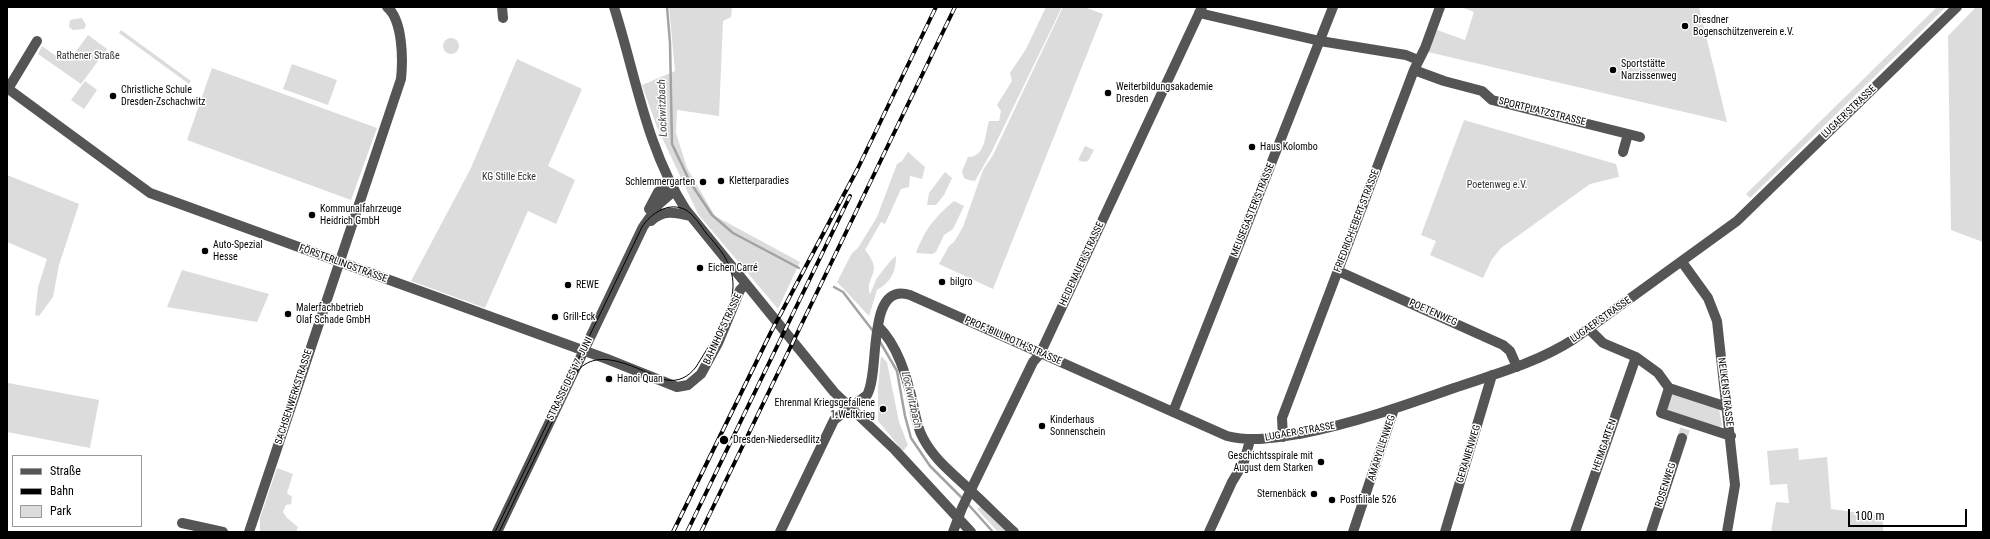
<!DOCTYPE html>
<meta charset="utf-8">
<style>
body{margin:0}
#map{position:relative;width:1990px;height:539px;overflow:hidden;background:#fff;font-family:"Roboto Condensed",sans-serif}
canvas{display:block}
.frame{position:absolute;inset:0;border:8px solid #000;pointer-events:none}
.legend{position:absolute;left:12px;top:455px;width:130px;height:72px;box-sizing:border-box;background:#fff;border:1px solid #999;margin:0;padding:5px 7px;list-style:none;font-size:12px;color:#000}
.legend li{display:flex;align-items:center;gap:8px;height:20px}
.legend b{width:20px;border:1px solid #999}
.scale{position:absolute;left:1848px;top:509px;width:119px;height:18px;box-sizing:border-box;border:2px solid #000;border-top:0;padding-left:5px;font-size:12px;line-height:14px;white-space:nowrap;color:#000;-webkit-text-stroke:3px #fff;paint-order:stroke}
</style>
<div id="map">
<canvas width="1990" height="539"></canvas>
<div class="frame"></div>
<ul class="legend">
<li><b style="height:5px;background:#555"></b>Straße</li>
<li><b style="height:5px;background:#000"></b>Bahn</li>
<li><b style="height:11px;background:#dcdcdc"></b>Park</li>
</ul>
<div class="scale">100 m</div>
</div>
<script>
const ctx = document.querySelector('canvas').getContext('2d');
ctx.lineJoin = 'round';
function paint(path, color) {
  ctx.fillStyle = color;
  ctx.fill(path, 'evenodd');
}
function stroke(path, color, width, dash) {
  ctx.strokeStyle = color;
  ctx.lineWidth = width;
  ctx.lineCap = dash ? 'butt' : 'round';
  ctx.setLineDash(dash || []);
  ctx.stroke(path);
}
function label(font, color, halo, rows, align = 'center') {
  ctx.font = font + ' "Roboto Condensed",sans-serif';
  ctx.lineWidth = 3;
  ctx.setLineDash([]);
  ctx.textBaseline = 'middle';
  ctx.strokeStyle = halo;
  ctx.fillStyle = color;
  for (const [text, x, y, turn = 0] of rows) {
    ctx.save();
    ctx.translate(x, y);
    ctx.rotate((+turn || 0) * Math.PI / 180);
    ctx.textAlign = isNaN(turn) ? turn : align;
    if (halo) ctx.strokeText(text, 0, 0);
    ctx.fillText(text, 0, 0);
    ctx.restore();
  }
}
paint(new Path2D(`
 M 669,7 L 732,7 L 731,17 L 723,21 L 719,116 L 677,110 L 676,133 L 687,168 L 715,216 L 800,262 L 778,309 L 698,214 L 657,127 L 642,85 L 675,71 Z
 M 1046,7 L 1062,7 L 992,151 L 975,181 L 968,180 L 964,178 L 962,171 L 968,157 C 986,157 985,134 989,121 L 999,121 L 1001,111 L 997,105 L 1012,81 L 1010,73 L 1026,49 Z
 M 1063,7 L 1084,7 L 1103,14 L 993,289 L 939,264 L 949,246 L 954,242 L 963,227 L 983,170 L 993,155 Z
 M 1461,7 L 1699,7 L 1727,122 L 1428,52 L 1437,30 L 1465,40 L 1474,12 Z
 M 1937,7 L 1946,7 L 1750,198 L 1746,194 Z
 M 1976,7 L 1983,7 L 1983,242 L 1951,230 L 1948,36 Z
 M 82,18 L 86,25 L 84,29 L 73,30 L 69,27 L 70,20 Z
 M 121,30 L 191,81 L 189,84 L 119,33 Z
 M 88,35 L 107,49 L 81,84 L 38,54 L 42,46 L 63,61 L 65,58 L 69,61 Z
 M443 46a8 8 0 1 1 16 0a8 8 0 1 1-16 0Z
 M 517,59 L 582,89 L 548,166 L 575,180 L 556,224 L 528,211 L 485,308 L 411,281 L 471,168 Z
 M 292,64 L 337,80 L 328,105 L 283,89 Z
 M 212,68 L 377,128 L 351,200 L 187,140 Z
 M 85,81 L 97,90 L 84,109 L 71,100 Z
 M 1464,120 L 1616,164 L 1619,177 L 1590,184 L 1501,248 L 1492,259 L 1483,278 L 1430,255 L 1436,241 L 1421,235 Z
 M 1085,146 L 1094,150 L 1088,161 L 1083,162 L 1078,160 Z
 M 908,152 L 925,167 L 922,179 L 910,176 L 909,187 L 901,189 L 885,224 L 881,222 L 865,250 C 885,274 864,276 870,294 C 873,289 874,283 877,278 C 883,271 888,262 896,256 C 896,272 891,282 877,290 L 869,316 L 837,282 L 852,253 L 858,248 L 877,217 L 897,164 L 902,161 Z
 M 945,172 L 952,178 L 944,195 L 936,205 L 927,205 L 929,193 Z
 M 7,175 L 79,204 L 59,265 L 53,297 L 39,316 L 35,315 L 38,287 L 47,259 L 7,242 Z
 M 954,201 L 964,206 L 953,229 L 944,235 L 936,252 L 932,254 L 916,253 C 925,229 935,217 954,201 Z
 M 182,270 L 269,294 L 257,322 L 167,307 Z
 M 881,356 L 887,362 L 899,422 L 908,445 L 903,451 L 878,421 L 878,387 Z
 M 8,383 L 99,400 L 90,448 L 7,432 Z
 M 1673,394 L 1719,409 L 1722,425 L 1720,427 L 1667,410 L 1670,396 Z
 M 1798,448 L 1799,460 L 1827,457 L 1831,509 L 1883,516 L 1883,532 L 1771,532 L 1776,502 L 1789,503 L 1787,484 L 1770,485 L 1767,451 Z
 M 277,468 L 293,474 L 287,493 L 292,497 L 291,504 L 286,505 L 283,512 L 287,518 L 298,527 L 296,532 L 260,531 L 260,518 Z
 M 981,506 L 1008,532 L 998,532 L 977,509 Z`), '#dcdcdc');
stroke(new Path2D(`
 M 667,7 L 670,43 L 672,144 L 690,182 L 712,215 L 733,233 L 799,268
 M 834,287 L 843,292 L 873,331
 M 879,340 L 897,371 L 905,416 L 911,438 L 930,466 L 963,499
 M 967,503 L 993,532`), '#a3a3a3', 2.5);
stroke(new Path2D(`
 M 1682,438 L 1685,429`), '#d9d9d9', 10, [10, 5]);
stroke(new Path2D(`
 M 502,7 L 503,18
 M 614,7 C 636,76 646,148 686,210 L 834,392 L 895,450 L 971,532
 M 1199,13 L 1320,41 L 1406,55 L 1418,60
 M 1414,70 L 1444,81 L 1482,91 L 1492,100 L 1640,137
 M 7,88 L 150,193 L 607,359 L 677,387 L 688,385 L 701,374 L 718,343 L 740,290 L 746,284
 M 8,89 L 37,41
 M 1623,152 L 1628,134
 M 649,209 L 658,192 L 670,183
 M 651,221 C 663,210 674,212 690,216
 M 1682,262 L 1708,298 L 1717,321 L 1735,485 L 1727,532
 M 1338,271 L 1503,345 L 1510,351 L 1517,367
 M 878,326 C 898,346 906,375 913,403 C 915,414 917,428 923,438 C 935,461 954,474 972,492 C 986,505 1000,519 1014,532
 M 1589,329 L 1603,343 L 1636,357 L 1658,373 L 1669,388
 M 1669,388 L 1661,413 L 1731,436
 M 1669,388 L 1727,407
 M 1173,412 L 1333,7
 M 1283,437 L 1282,418 L 1414,70 L 1425,48 L 1440,7
 M 182,523 L 223,532
 M 249,532 L 401,79 C 403,60 403,20 387,7
 M 497,532 L 643,227 L 659,204 L 674,191
 M 780,532 L 834,420 L 867,395 C 881,372 865,281 910,295 L 1227,436 C 1252,442 1275,438 1299,434 C 1352,424 1403,406 1454,388 C 1495,374 1537,363 1574,339 L 1737,221 L 1957,7
 M 953,532 L 962,508 L 1033,362 L 1040,354 L 1202,7
 M 1209,532 L 1232,482 L 1244,462 L 1250,440
 M 1353,532 L 1394,409
 M 1445,532 L 1492,375
 M 1575,532 L 1636,357
 M 1651,532 L 1682,438`), '#555', 10);
stroke(new Path2D(`
 M 495,532 L 642,227 C 651,213 669,201 686,210 C 694,215 701,226 706,233 C 723,252 737,269 732,296 C 728,318 708,347 696,367 C 688,377 679,382 666,380 C 639,371 598,343 576,373 L 499,532`), '#000', 1);
const rail = new Path2D(`
 M 673,532 L 771,332 L 858,168 L 936,7
 M 687,532 L 850,196
 M 701,532 L 955,7`);
stroke(rail, '#000', 4);
stroke(rail, '#fff', 2.5, [8]);
for (const [x, y, r, color] of [
 [1685,26,4,"#000"],
 [1613,70,4,"#000"],
 [1108,93,4,"#000"],
 [113,96,4,"#000"],
 [1252,147,4,"#000"],
 [721,181,4,"#000"],
 [703,182,4,"#000"],
 [312,215,4,"#000"],
 [205,251,4,"#000"],
 [700,268,4,"#000"],
 [942,282,4,"#000"],
 [568,285,4,"#000"],
 [288,314,4,"#000"],
 [555,317,4,"#000"],
 [609,379,4,"#000"],
 [883,409,4,"#000"],
 [1042,426,4,"#000"],
 [724,440,5,"#000"],
 [1321,462,4,"#000"],
 [1314,494,4,"#000"],
 [1332,500,4,"#000"]
]) {
  const dot = new Path2D();
  dot.arc(x, y, r, 0, 2 * Math.PI);
  ctx.fillStyle = color;
  ctx.fill(dot);
  stroke(dot, '#fff', 1.5);
}
label('10px', '#000', '#fff', [
 ["Dresdner",1693,20],
 ["Bogenschützenverein e.V.",1693,32],
 ["Sportstätte",1621,64],
 ["Narzissenweg",1621,76],
 ["Weiterbildungsakademie",1116,87],
 ["Dresden",1116,99],
 ["Christliche Schule",121,90],
 ["Dresden-Zschachwitz",121,102],
 ["Haus Kolombo",1260,147],
 ["Kletterparadies",729,181],
 ["Schlemmergarten",695,182,"right"],
 ["Kommunalfahrzeuge",320,209],
 ["Heidrich GmbH",320,221],
 ["Auto-Spezial",213,245],
 ["Hesse",213,257],
 ["Eichen Carré",708,268],
 ["bilgro",950,282],
 ["REWE",576,285],
 ["Malerfachbetrieb",296,308],
 ["Olaf Schade GmbH",296,320],
 ["Grill-Eck",563,317],
 ["Hanoi Quan",617,379],
 ["Ehrenmal Kriegsgefallene",875,403,"right"],
 ["1.Weltkrieg",875,415,"right"],
 ["Kinderhaus",1050,420],
 ["Sonnenschein",1050,432],
 ["Dresden-Niedersedlitz",733,440],
 ["Geschichtsspirale mit",1313,456,"right"],
 ["August dem Starken",1313,468,"right"],
 ["Sternenbäck",1306,494,"right"],
 ["Postfiliale 526",1340,500]
], 'left');
label('10px', '#333', '#fff', [
 ["Rathener Straße",88,56],
 ["KG Stille Ecke",509,177],
 ["Poetenweg e.V.",1497,185]
]);
label('10px', '#000', '#fff', [
 ["SPORTPLATZSTRASSE",1542,112,14],
 ["LUGAER STRASSE",1849,112,-44],
 ["MEUSEGASTER STRASSE",1253,210,-68],
 ["FRIEDRICH-EBERT-STRASSE",1357,221,-69],
 ["FÖRSTERLINGSTRASSE",343,264,20],
 ["HEIDENAUER STRASSE",1082,264,-65],
 ["POETENWEG",1433,313,24],
 ["LUGAER STRASSE",1601,320,-35],
 ["BAHNHOFSTRASSE",723,329,-65],
 ["PROF.-BILLROTH-STRASSE",1013,341,24],
 ["STRASSE DES 17. JUNI",570,379,-64],
 ["NELKENSTRASSE",1725,392,83],
 ["SACHSENWERKSTRASSE",294,397,-72],
 ["LUGAER STRASSE",1300,432,-10],
 ["HEIMGARTEN",1605,445,-71],
 ["AMARYLLENWEG",1382,448,-72],
 ["GERANIENWEG",1469,454,-73],
 ["ROSENWEG",1666,485,-72]
]);
label('italic 11px', '#444', '#fff', [
 ["Lockwitzbach",663,108,-92],
 ["Lockwitzbach",911,400,77]
]);
</script>
